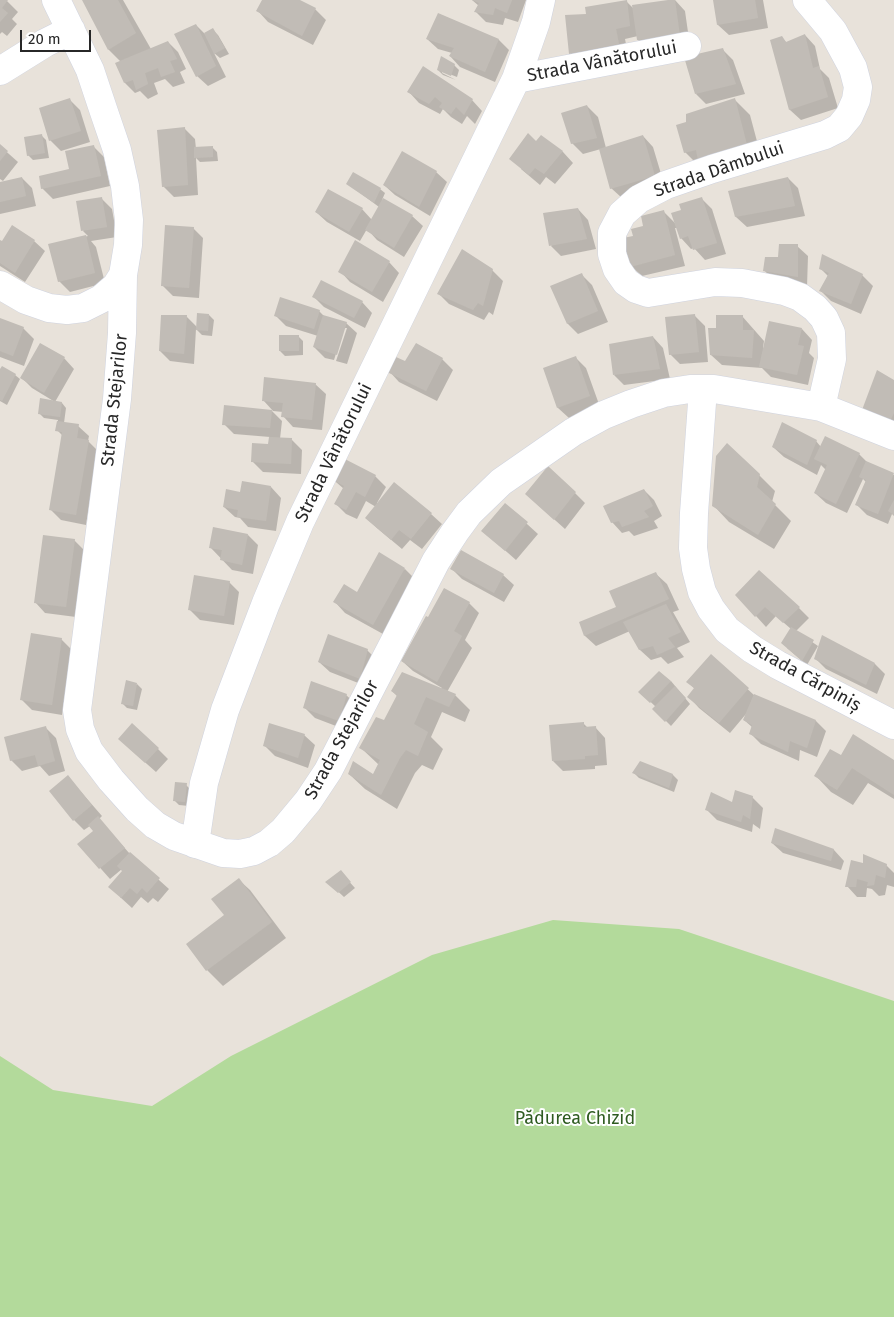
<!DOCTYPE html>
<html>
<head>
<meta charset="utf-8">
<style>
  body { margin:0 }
  #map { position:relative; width:894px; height:1317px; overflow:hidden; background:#e8e2da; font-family:"Fira Sans",sans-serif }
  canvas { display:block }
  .scale { position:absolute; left:20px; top:30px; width:71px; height:22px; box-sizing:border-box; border:2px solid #272727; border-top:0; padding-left:6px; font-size:15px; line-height:18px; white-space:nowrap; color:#272727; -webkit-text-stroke:4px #fff; paint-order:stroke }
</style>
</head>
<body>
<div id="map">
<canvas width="894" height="1317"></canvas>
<div class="scale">20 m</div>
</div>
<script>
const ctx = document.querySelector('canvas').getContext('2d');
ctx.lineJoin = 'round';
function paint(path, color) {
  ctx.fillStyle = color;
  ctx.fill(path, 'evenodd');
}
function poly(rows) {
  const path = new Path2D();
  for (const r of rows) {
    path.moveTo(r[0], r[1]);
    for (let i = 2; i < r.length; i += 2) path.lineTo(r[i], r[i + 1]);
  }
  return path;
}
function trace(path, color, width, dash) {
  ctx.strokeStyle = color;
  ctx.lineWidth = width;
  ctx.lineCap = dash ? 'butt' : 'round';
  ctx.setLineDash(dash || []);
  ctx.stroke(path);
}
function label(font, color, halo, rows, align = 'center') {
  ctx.font = font + ' "Fira Sans",sans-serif';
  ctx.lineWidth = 4;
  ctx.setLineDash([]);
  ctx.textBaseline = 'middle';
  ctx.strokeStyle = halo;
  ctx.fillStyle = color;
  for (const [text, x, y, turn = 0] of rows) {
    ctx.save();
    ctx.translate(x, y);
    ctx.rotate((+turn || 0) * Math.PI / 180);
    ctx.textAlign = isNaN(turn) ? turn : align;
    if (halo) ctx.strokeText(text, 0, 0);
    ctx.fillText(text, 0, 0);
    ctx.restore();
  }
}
const green = poly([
  [553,920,679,929,894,1001,894,1317,0,1317,0,1056,53,1090,152,1106,231,1056,432,955]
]);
const shadow = poly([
  [0,0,6,0,18,12,12,19,17,24,7,36,2,32,0,34],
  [83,0,123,0,151,49,168,42,178,52,186,69,180,72,185,83,173,87,165,79,154,83,158,94,148,99,140,91,135,93,125,83,121,62,109,50],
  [263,0,297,0,315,9,326,20,313,45,268,22,258,11],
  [472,0,526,0,518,22,505,18,503,25,486,22,476,12,479,6],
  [675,0,685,11,690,46,649,50,638,40,638,36,625,39,628,54,580,64,570,53,588,15,627,2,634,9],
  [714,0,763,0,768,28,729,35,718,25],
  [439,14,499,40,509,50,495,82,460,67,450,56,452,53,438,49,427,39],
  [196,25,205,34,213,30,218,35,229,54,220,58,214,53,226,77,208,86,197,76],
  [805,35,815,46,820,69,829,78,838,108,801,120,790,110,772,41,782,38,787,43],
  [722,49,733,60,745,94,706,104,696,94],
  [454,65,459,70,457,77,442,71,442,73,456,80,443,75,438,70],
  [409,92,472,100,482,111,475,124,467,116,462,124,451,117,443,109,440,114,419,103],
  [734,99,750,115,762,160,701,168,685,152,687,123],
  [70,100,80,110,90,142,61,151,50,140],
  [587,106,598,117,606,148,643,136,653,147,665,187,622,198,611,188,601,149,583,154,572,143],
  [185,129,195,139,196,149,212,147,217,152,218,161,200,162,196,158,198,195,174,197,163,186],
  [42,136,46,140,49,158,33,160,28,155],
  [541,136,563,152,573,163,555,184,546,177,540,185,521,169,536,142],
  [0,146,18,162,3,181,0,179],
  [94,147,104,157,110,186,53,199,42,188,71,170],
  [436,172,447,182,430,216,395,195,384,185],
  [22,178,32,188,36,206,0,214,0,183],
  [788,178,798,188,805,216,747,227,736,217,730,192],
  [348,184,380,189,385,193,382,200,412,216,423,226,404,257,377,240,367,229,360,241,327,222,316,212,362,209,372,220,379,207],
  [101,198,112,209,117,237,91,241,96,247,105,283,70,292,59,281,50,245,88,236,83,231],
  [702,199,712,209,726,254,705,260,694,248,691,249,681,238,677,228,675,228,685,266,642,276,631,266,635,237,663,211,676,224],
  [578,209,588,220,596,249,561,256,551,246],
  [193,228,203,238,199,298,173,296,162,285],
  [0,241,34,241,45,251,25,282,0,266],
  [797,246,808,256,807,287,774,281,764,270],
  [389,262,399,273,383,302,350,282,340,271],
  [821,269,862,275,873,286,861,314,831,301,821,291,828,276],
  [492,270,503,281,493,315,489,312,484,320,449,304,439,294],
  [581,274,592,285,608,322,578,334,568,324,552,287],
  [314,297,362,302,372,313,365,328,324,307],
  [319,311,324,316,346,323,357,333,347,364,336,361,347,328,344,328,334,360,325,358,314,347,318,336,286,326,276,316],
  [209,315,214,320,212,336,202,335,196,329,194,364,170,361,160,351,186,316,197,327],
  [694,315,705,326,708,362,680,364,670,354],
  [742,316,764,341,763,348,802,329,812,340,809,353,814,358,808,385,771,377,762,368,722,365,711,355,718,329],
  [0,320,23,328,34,339,24,366,0,357],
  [298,336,303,341,303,355,285,356,280,351],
  [653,337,663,348,670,379,624,385,614,375],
  [416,345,442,359,453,370,437,401,399,382,389,371,406,363],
  [64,358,74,369,55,402,62,403,66,408,64,423,78,426,89,436,88,441,98,451,86,525,61,520,51,510,63,436,57,430,58,420,44,418,39,413,55,402,32,388,22,378],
  [576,358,586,368,600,407,569,418,558,408,544,369],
  [0,372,15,375,20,379,7,405,0,401],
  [894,382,894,428,874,420],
  [315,384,326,394,322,430,293,427,283,416,283,412,273,411,263,400],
  [272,411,282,421,280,439,292,440,302,450,301,474,263,472,252,461,270,445,270,437,234,434,224,424],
  [816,441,821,447,859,454,869,464,894,475,894,516,892,514,888,524,867,515,856,504,866,482,863,479,847,513,826,503,815,493,826,470,821,465,817,475,784,457,773,447],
  [339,457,375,476,386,487,377,503,378,504,431,514,442,524,422,549,410,540,402,549,377,528,366,518,376,507,366,501,357,519,346,514,336,504,344,489,329,476],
  [759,475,775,491,772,502,791,521,774,549,729,522,714,506],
  [271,487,281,498,276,531,248,527,240,518,235,517,224,507,241,493],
  [644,490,654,500,662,516,654,521,658,528,634,536,629,531,622,533,612,522],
  [575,493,585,503,565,529,537,504],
  [505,504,538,534,516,560,483,531],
  [248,535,258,545,253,574,232,570,210,547],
  [74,540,85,551,76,617,45,613,35,602],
  [405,569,415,579,383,634,345,613,335,602,357,593],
  [452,569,503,575,514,585,504,602,462,579],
  [656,574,667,584,679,610,673,612,690,642,677,648,684,657,668,664,661,657,651,660,640,650,630,631,596,646,585,636,580,623,618,607],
  [229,582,239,592,234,625,200,620,189,609],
  [737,595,799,608,809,618,796,631,818,646,807,665,787,648,791,629,776,616,766,627],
  [469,603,479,613,465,640,472,648,447,692,455,695,470,710,465,722,442,712,431,737,443,749,433,770,422,765,415,773,397,809,365,789,349,774,373,776,379,765,361,748,385,722,398,697,392,691,441,689,442,688,413,671,402,661],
  [61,639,72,650,62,715,32,710,22,700],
  [367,650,378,661,371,688,330,672,319,662],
  [711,655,755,696,816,721,826,731,817,757,800,750,799,761,761,744,750,733,752,727,744,720,746,714,730,733,699,708,689,697,695,689,688,682],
  [816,659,875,664,885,674,877,694,826,669],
  [671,681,690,704,671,726,654,709,656,707,640,692],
  [137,684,142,689,137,710,127,708,122,703],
  [346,695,357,705,349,731,315,718,304,707],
  [583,723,588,728,595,727,605,738,607,765,595,766,595,769,563,771,553,761],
  [46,728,56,738,65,771,49,776,40,766,22,771,11,760],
  [304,735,315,745,308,768,275,756,264,745],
  [130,749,158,749,168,759,156,772],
  [841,756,894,762,894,799,868,783,853,805,831,792,816,776],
  [634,773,673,775,678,780,674,792,639,778],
  [68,777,102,816,99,819,130,854,169,889,158,902,153,898,148,903,141,897,132,908,120,897,124,871,122,869,110,879,79,844,94,831,90,826,84,830,74,820],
  [186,785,191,790,189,806,179,805,174,800],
  [752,797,763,808,760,829,753,824,752,832,717,820,707,810],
  [776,830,834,850,844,861,841,870,783,853,772,843],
  [864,864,886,865,894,873,894,887,887,885,885,895,879,896,872,889,867,888,866,897,857,897,847,886],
  [345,877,355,888,344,897,332,886],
  [239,880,250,890,286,938,223,986,207,970,188,944,226,916]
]);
const building = poly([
  [0,0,8,0,2,8,8,13,0,22],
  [82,0,118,0,136,33,108,50],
  [262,0,300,0,316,8,302,36,256,11],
  [472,0,512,0,507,13,495,8,493,15,474,12,479,3],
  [627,0,630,26,616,29,619,44,569,54,565,15,586,14,585,7],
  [668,0,675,0,680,36,637,40,632,5],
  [713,0,755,0,758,18,717,25],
  [438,13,499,39,485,72,449,56,454,48,426,39],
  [196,24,216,66,196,77,174,34],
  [213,28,225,48,214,54,204,33],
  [805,34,813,68,819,66,828,97,789,110,770,40,782,36,786,42],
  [168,41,177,59,170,61,175,72,161,77,158,68,145,73,148,84,136,90,133,80,124,83,115,63],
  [723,48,736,84,695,94,684,57],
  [441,56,455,64,451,76,437,70],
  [423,66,473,99,464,115,456,107,451,114,439,107,442,103,435,97,429,104,407,92],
  [70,98,81,131,49,141,39,108],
  [735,98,747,145,698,160,696,150,684,153,676,125,686,122,686,114],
  [587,105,597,138,571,144,561,113],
  [185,127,188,185,162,187,157,130],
  [528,133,536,141,541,135,563,151,544,174,535,168,529,175,509,159],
  [42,134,45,153,27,156,24,137],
  [643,135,655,176,610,189,599,149],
  [0,144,8,151,0,161],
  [94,145,101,176,41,189,39,176,69,169,65,151],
  [213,146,213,157,194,158,194,147],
  [402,151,437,171,419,207,383,185],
  [353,172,381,188,374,203,346,184],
  [22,177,26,196,0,202,0,182],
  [788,177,795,206,735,217,728,191],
  [328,189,363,208,349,232,315,212],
  [102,197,107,227,81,231,76,201],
  [702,197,717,243,693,250,688,236,680,239,671,213,681,210,679,204],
  [383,198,413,215,394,248,365,230],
  [578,208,587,239,549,246,543,213],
  [664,210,675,255,630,267,623,238,633,236,631,229,643,226,641,216],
  [12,225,35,240,15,273,0,263,0,240,2,241],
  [165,225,194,227,189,288,161,286],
  [86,235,95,273,58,282,48,244],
  [355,240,390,261,372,292,338,272],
  [779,244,798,244,798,277,763,271,765,257,778,257],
  [462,249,493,269,483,306,478,303,473,310,437,294],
  [822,254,863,274,851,304,819,291,829,273,819,269],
  [582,273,598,311,567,324,550,286],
  [321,280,363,301,354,318,312,297],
  [280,297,320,310,314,329,274,316],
  [197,313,209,314,208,331,196,330],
  [695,314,699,352,669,355,665,317],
  [161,315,187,315,184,354,159,351],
  [323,315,347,322,337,355,313,347],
  [716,315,743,315,743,330,754,330,752,358,710,355,708,328,716,328],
  [0,318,24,327,13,356,0,351],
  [769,321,802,328,798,345,804,346,797,375,759,367],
  [279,335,299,335,299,351,279,351],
  [653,336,660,369,613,375,609,344],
  [40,343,65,357,44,393,20,378],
  [416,343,443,358,426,391,387,372,396,357,405,361],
  [576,356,590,396,557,408,543,368],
  [2,366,16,374,2,401,0,400,0,369],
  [877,370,894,380,894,413,890,421,862,410],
  [264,377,316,383,312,420,281,417,283,403,262,401],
  [40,398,62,402,60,417,38,414],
  [224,405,272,410,270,428,222,425],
  [57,421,79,424,77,438,89,440,76,515,49,510,62,432,55,431],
  [782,422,817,440,807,465,772,447],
  [825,436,860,453,836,504,814,493,827,465,814,459],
  [269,437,292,438,291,464,251,462,252,443,268,444],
  [727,443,760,474,757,487,776,504,758,535,712,506,716,456],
  [339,456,376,475,365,497,356,492,346,510,334,504,344,486,328,477],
  [866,461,894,473,878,514,855,505,866,480,859,477],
  [548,466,576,492,554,520,525,494],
  [242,481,271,486,266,521,237,517,238,510,223,507,226,489,240,492],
  [394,482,432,513,411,539,399,530,391,540,365,518],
  [644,489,653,506,644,511,649,517,622,527,619,521,611,523,603,506],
  [894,500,894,515,888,511],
  [505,503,528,522,505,551,481,531],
  [213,527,248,534,242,565,220,560,222,550,209,548],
  [43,535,75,539,66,607,34,603],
  [461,550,504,574,494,593,450,569],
  [379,552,405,568,373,625,333,602,344,584,357,592],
  [759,570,800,607,783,623,765,607,755,617,735,595],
  [656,572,669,599,584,636,579,622,616,607,609,591],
  [194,575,230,581,224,616,188,610],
  [444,588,470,602,454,631,462,636,437,682,401,661,426,616,428,617],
  [666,604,681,632,668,638,675,647,657,655,653,646,639,650,623,622],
  [791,627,814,640,802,661,781,643],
  [31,633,62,638,52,705,20,700],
  [328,634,368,649,360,679,318,662],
  [822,635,875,663,866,685,814,659],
  [711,654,749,688,719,723,687,697,694,688,686,682],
  [659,671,671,681,650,703,638,692],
  [402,672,456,694,449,707,426,697,414,724,428,732,418,756,406,750,400,758,381,795,348,774,353,761,373,774,380,760,359,748,376,717,384,720,397,695,391,691],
  [126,680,137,683,133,706,121,704],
  [311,681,347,694,339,721,303,708],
  [675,686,686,698,665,722,652,709],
  [754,694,816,720,807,748,790,741,788,752,749,734,752,725,743,720],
  [584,722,584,727,596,726,598,755,585,756,585,759,552,761,549,725],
  [132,723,159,748,145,763,118,739],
  [269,723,305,734,298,758,263,746],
  [46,726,55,761,38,766,35,755,10,761,4,737],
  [853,734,894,760,894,795,852,768,837,790,814,776,830,749,841,755],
  [640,761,673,774,669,788,632,773],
  [68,775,92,805,73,821,49,791],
  [175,782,187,783,185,802,173,801],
  [735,790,753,796,750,819,743,815,741,822,705,810,711,792,732,802],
  [98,816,125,848,99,869,77,844,93,831,88,825],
  [775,828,834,849,831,861,771,843],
  [130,852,160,878,147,893,142,888,137,894,130,888,121,898,108,887,122,871,117,866],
  [863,854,887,864,885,878,876,875,874,885,867,886,868,882,857,879,856,887,845,887,851,860,863,863],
  [341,870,351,882,338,893,325,882],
  [239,878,272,922,206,971,186,944,224,915,211,899]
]);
const minor = poly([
  [56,0,90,70,103,109,117,150,125,186,129,220,128,245,123,275,122,333,117,399,77,710,80,729,89,751,111,780,137,809,155,825,174,836,223,853,240,854,254,851,269,843,283,831,308,801,328,771,436,561,455,532,469,513,501,482,573,432,604,415,631,404,664,393,690,389,714,389,821,407,894,436],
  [807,0,833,31,853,68,858,87,856,100,849,116,839,128,825,135,712,169,666,185,639,199,622,214,612,233,612,254,617,269,626,282,636,289,648,293,715,282,742,283,784,291,800,297,815,308,824,318,831,333,832,359,821,407],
  [0,71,45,43,71,30],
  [516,79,687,46],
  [0,285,26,300,49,308,67,310,83,308,101,299,116,286,123,275],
  [703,389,694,513,693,548,696,569,702,592,711,609,727,630,752,649,778,665,894,725],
  [195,844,204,783,225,710,266,603,300,522,516,79,536,22,541,0]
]);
const streetNames = [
  ["Strada Vânătorului",602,62,-11],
  ["Strada Dâmbului",719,170,-19],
  ["Strada Stejarilor",115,400,-84],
  ["Strada Vânătorului",334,453,-64],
  ["Strada Cărpiniș",805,677,29],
  ["Strada Stejarilor",342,740,-61]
];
const parkNames = [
  ["Pădurea Chizid",575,1119]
];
paint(green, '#b3da9b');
paint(shadow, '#0003');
paint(building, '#c1bcb6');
trace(minor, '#cfd3df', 29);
trace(minor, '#fff', 28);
label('18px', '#272727', '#fff', streetNames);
label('18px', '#2e5b20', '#fff', parkNames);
</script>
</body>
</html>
